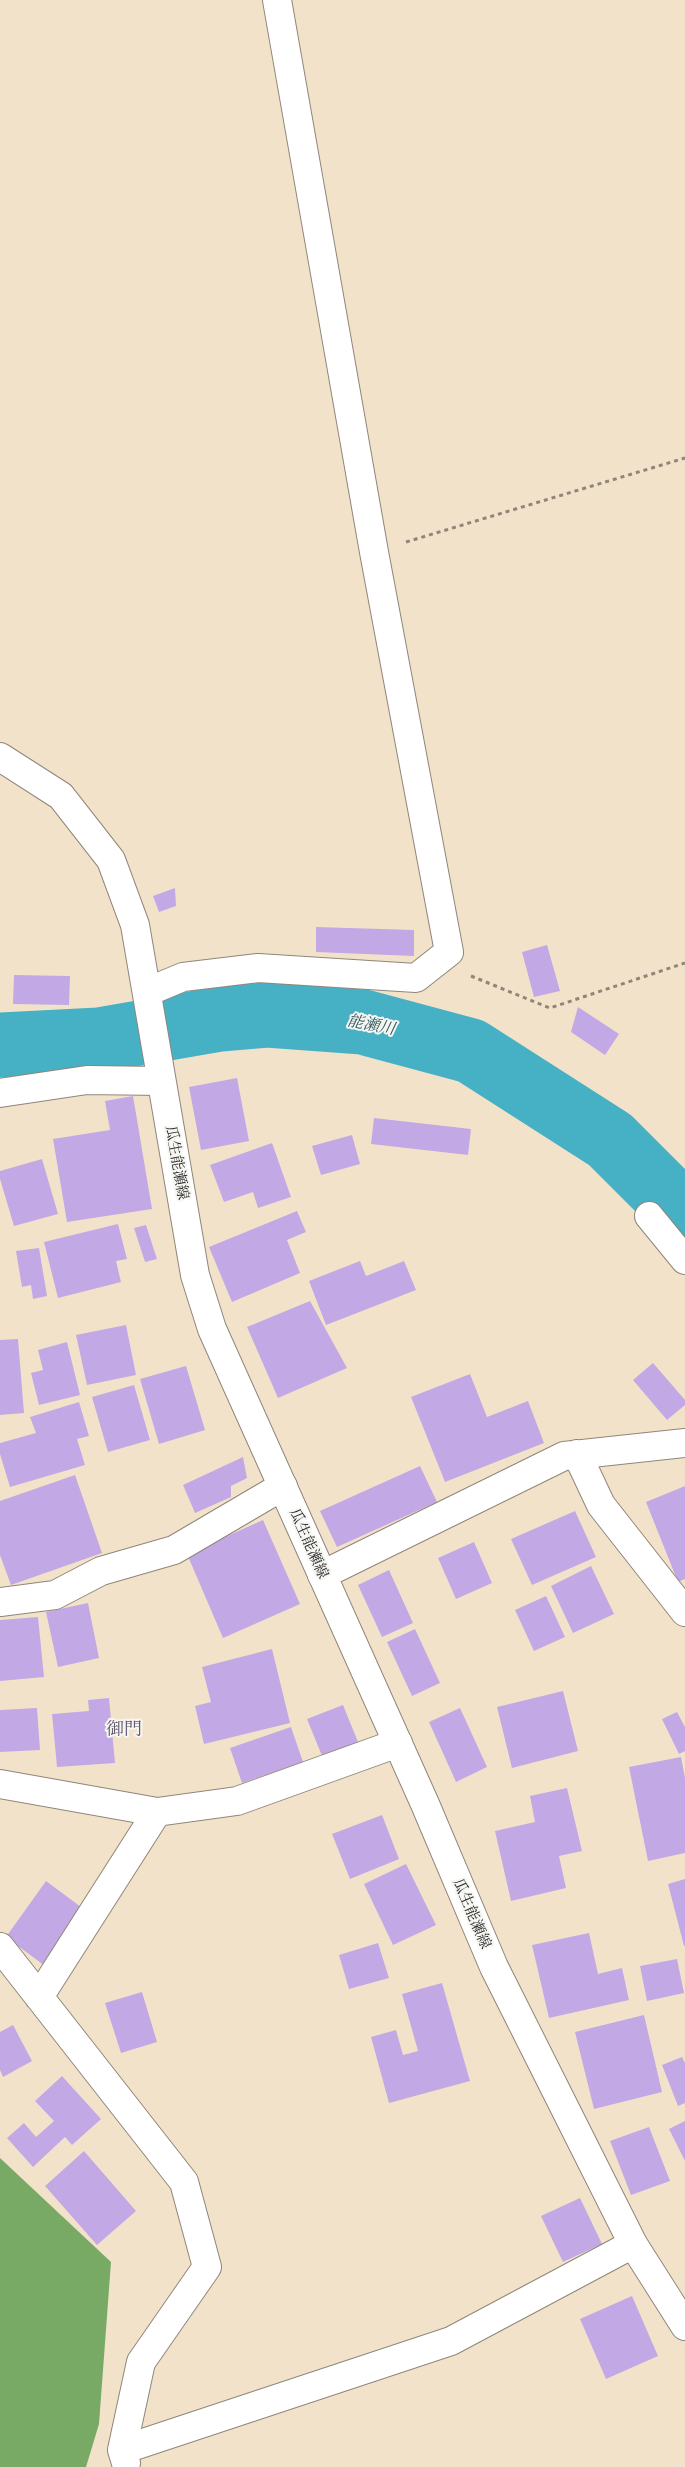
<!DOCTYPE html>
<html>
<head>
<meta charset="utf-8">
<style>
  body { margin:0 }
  canvas { display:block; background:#f3e2ca }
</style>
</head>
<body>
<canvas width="685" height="2467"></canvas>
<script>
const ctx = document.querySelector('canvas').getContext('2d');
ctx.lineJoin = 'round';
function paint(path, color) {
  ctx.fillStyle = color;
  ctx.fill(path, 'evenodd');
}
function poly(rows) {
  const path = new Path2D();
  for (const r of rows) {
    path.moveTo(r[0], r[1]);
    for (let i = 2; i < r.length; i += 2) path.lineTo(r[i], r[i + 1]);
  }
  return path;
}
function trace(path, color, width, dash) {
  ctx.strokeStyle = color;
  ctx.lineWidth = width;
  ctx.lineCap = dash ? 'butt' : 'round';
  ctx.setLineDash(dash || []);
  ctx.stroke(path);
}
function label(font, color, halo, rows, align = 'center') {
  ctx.font = font + ' "Libre Bodoni","Noto Serif JP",serif';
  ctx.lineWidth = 4;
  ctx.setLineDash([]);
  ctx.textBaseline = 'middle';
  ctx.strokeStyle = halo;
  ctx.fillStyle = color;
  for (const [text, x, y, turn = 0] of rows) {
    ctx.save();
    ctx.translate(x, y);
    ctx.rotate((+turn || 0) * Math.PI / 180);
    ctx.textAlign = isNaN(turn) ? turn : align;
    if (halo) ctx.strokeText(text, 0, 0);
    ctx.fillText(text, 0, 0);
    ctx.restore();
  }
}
const forest = poly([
  [0,2158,111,2262,99,2424,86,2467,0,2467]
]);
const river = poly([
  [0,1045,99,1040,220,1019,267,1015,363,1022,471,1051,610,1140,685,1215]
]);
const building = poly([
  [175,888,176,906,159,912,153,896],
  [316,927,414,930,414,956,316,952],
  [547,945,560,991,534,997,522,952],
  [14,975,70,976,69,1005,13,1004],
  [578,1007,619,1034,605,1055,571,1032],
  [237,1078,249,1141,201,1150,189,1087],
  [133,1096,152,1209,67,1222,53,1139,110,1130,105,1101],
  [374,1118,471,1129,468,1155,371,1144],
  [352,1135,360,1164,321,1175,312,1146],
  [272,1143,291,1197,258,1208,253,1192,224,1202,210,1165],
  [42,1159,58,1214,14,1226,0,1179,0,1171],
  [297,1211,306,1232,287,1240,300,1273,232,1302,209,1247],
  [118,1224,127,1259,116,1261,121,1282,58,1298,44,1242],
  [146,1225,157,1259,145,1262,134,1228],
  [39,1248,47,1296,33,1299,31,1285,22,1287,16,1251],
  [360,1261,366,1276,404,1261,416,1290,326,1325,309,1281],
  [310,1301,347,1368,278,1398,247,1327],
  [126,1325,136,1375,87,1385,76,1335],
  [18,1339,24,1413,0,1415,0,1340],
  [67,1342,80,1395,39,1405,31,1373,43,1370,38,1350],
  [653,1363,685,1400,685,1405,667,1420,633,1380],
  [186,1366,205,1430,159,1444,140,1379],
  [470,1374,487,1417,528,1401,544,1443,445,1482,411,1397],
  [134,1385,150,1440,108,1452,92,1397],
  [79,1402,89,1436,77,1439,85,1465,10,1487,0,1454,0,1443,36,1433,30,1417],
  [243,1457,247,1478,231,1486,231,1497,195,1513,183,1485],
  [420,1466,437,1502,337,1547,320,1511],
  [75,1475,102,1553,11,1585,0,1555,0,1501],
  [685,1486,685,1579,678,1582,646,1502],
  [575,1511,596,1557,532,1585,511,1539],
  [263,1520,300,1604,223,1638,187,1554],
  [474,1542,492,1583,456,1599,438,1558],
  [591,1566,614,1614,573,1633,551,1586],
  [389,1570,413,1623,382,1637,358,1585],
  [546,1596,565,1637,534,1651,515,1610],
  [88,1603,99,1658,58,1667,46,1612],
  [38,1617,44,1677,0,1681,0,1620],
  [415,1629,440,1683,412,1696,387,1642],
  [272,1649,290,1723,204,1744,195,1706,211,1702,202,1667],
  [563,1691,578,1751,512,1768,497,1707],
  [109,1698,115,1763,57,1767,52,1714,89,1711,88,1700],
  [343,1705,358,1742,322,1756,307,1719],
  [37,1708,40,1750,0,1752,0,1710],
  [460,1708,487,1767,456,1782,429,1722],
  [677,1712,685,1727,685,1751,679,1754,662,1719],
  [291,1727,303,1762,242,1783,230,1748],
  [681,1757,685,1778,685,1853,648,1861,629,1767],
  [567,1788,582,1851,559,1856,566,1888,511,1901,495,1831,535,1822,530,1796],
  [382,1815,399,1859,350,1879,332,1834],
  [406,1864,436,1925,393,1945,364,1884],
  [685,1879,685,1946,684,1946,668,1884],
  [46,1881,85,1910,45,1966,6,1937],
  [589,1933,598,1974,622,1968,629,2000,549,2018,532,1945],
  [378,1943,389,1978,349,1989,339,1955],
  [677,1959,684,1993,647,2001,640,1966],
  [442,1983,470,2081,389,2103,371,2037,396,2030,403,2055,418,2051,402,1994],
  [142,1992,157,2042,121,2053,105,2003],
  [644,2015,662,2092,594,2109,575,2032],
  [13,2025,32,2061,3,2077,0,2070,0,2032],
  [682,2057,685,2063,685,2103,678,2106,662,2065],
  [62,2076,101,2119,72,2145,65,2137,33,2167,7,2138,24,2123,36,2137,54,2121,35,2101],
  [685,2121,685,2161,669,2129],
  [649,2127,670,2181,631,2195,610,2141],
  [84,2151,136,2211,97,2245,45,2186],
  [580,2198,602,2244,563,2262,541,2216],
  [632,2296,658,2356,606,2379,580,2319]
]);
const path = poly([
  [406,542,685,458],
  [471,976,550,1008,685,963]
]);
const street = poly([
  [147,992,183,977,258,968,416,978,449,952,374,552,277,0],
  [0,1093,87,1080,161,1081],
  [649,1216,685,1260],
  [577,1454,601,1505,685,1612],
  [322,1575,564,1456,685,1443],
  [0,1602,55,1595,101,1571,174,1550,283,1486],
  [0,1784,157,1812,237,1801,398,1743],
  [0,1947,184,2182,207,2267,141,2362,122,2450],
  [39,1997,157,1812],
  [126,2463,122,2450,451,2341,633,2244]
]);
const secondary = poly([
  [0,757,61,796,111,860,135,925,195,1275,212,1329,425,1804,494,1967,633,2244,685,2326]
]);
const streetNames = [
  ["瓜生能瀬線",176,1163,80],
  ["瓜生能瀬線",308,1544,66],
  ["瓜生能瀬線",471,1914,67]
];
const waterNames = [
  ["能瀬川",371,1026,11]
];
const quarterNames = [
  ["御門",124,1731]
];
paint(forest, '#78aa65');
trace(river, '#46b1c4', 65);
paint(building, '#c2a9e5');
trace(street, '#8f867a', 30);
trace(secondary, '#8f867a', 30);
trace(path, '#8f867a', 3, [4, 4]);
trace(street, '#fff', 28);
trace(secondary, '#fff', 28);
label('15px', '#2b2b2b', '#f6f6f2', streetNames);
label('italic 16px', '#345a61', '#f6f6f2', waterNames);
label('18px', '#60576c', '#f6f6f2', quarterNames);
</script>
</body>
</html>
